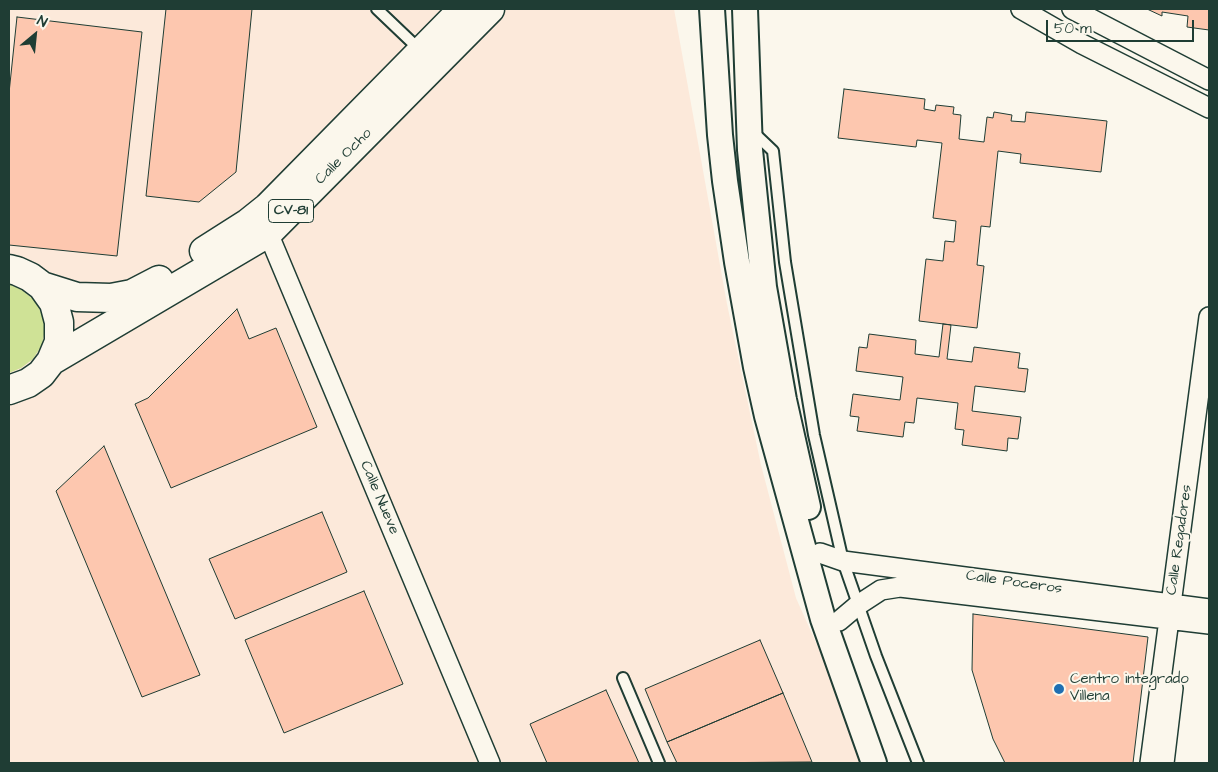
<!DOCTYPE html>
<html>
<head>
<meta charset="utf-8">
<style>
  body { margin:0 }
  #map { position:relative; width:1218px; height:772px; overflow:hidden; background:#fbf7ec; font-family:"Architects Daughter",sans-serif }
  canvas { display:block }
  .frame { position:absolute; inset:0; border:10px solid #1f3d34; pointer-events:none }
  .north { position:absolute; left:10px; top:10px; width:50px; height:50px; -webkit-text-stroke:4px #fbf7ec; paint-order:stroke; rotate:28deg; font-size:14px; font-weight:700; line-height:20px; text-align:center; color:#1f3d34 }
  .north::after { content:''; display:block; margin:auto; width:18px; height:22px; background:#1f3d34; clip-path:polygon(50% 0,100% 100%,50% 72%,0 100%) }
  .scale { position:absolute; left:1046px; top:20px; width:148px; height:22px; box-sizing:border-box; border:2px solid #1f3d34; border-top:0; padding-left:6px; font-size:15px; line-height:18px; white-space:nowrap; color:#1f3d34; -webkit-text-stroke:4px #fbf7ec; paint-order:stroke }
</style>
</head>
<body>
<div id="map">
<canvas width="1218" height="772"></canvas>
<div class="frame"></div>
<div class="north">N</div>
<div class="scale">50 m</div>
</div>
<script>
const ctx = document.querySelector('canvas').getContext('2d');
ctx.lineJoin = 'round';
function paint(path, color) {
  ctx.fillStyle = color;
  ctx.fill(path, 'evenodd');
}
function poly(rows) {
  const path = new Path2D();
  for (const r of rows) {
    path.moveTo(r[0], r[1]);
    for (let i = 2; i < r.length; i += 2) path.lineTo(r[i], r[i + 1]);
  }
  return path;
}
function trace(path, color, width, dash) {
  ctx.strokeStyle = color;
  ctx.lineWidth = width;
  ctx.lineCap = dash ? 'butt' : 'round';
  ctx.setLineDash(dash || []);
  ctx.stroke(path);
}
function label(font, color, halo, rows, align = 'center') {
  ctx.font = font + ' "Architects Daughter",sans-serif';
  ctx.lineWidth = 4;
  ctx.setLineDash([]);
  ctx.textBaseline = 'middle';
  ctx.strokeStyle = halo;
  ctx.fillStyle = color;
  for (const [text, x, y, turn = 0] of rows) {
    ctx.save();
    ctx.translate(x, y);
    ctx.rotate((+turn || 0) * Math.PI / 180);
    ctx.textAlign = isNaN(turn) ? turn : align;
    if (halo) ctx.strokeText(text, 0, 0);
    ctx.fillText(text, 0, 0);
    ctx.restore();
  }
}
const built = poly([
  [9,9,674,9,727,304,761,465,796,598,839,694,866,763,9,763]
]);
const green = poly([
  [9,284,22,290,34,300,42,314,45,329,42,345,33,359,21,368,9,373]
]);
const building = poly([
  [166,9,252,9,236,172,199,202,146,196,166,9],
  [1147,9,1209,9,1209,30,1187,27,1188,16,1162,12,1162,16,1147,9],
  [17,17,142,32,117,256,9,245,9,93,17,17],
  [844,89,925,99,924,109,935,111,936,105,954,107,953,114,961,115,959,139,984,142,987,117,993,118,994,112,1012,115,1011,121,1025,122,1026,112,1107,121,1101,172,1020,163,1021,154,998,151,990,227,981,226,977,265,984,266,977,328,919,321,926,259,943,261,945,241,954,242,956,221,933,218,942,143,917,140,916,147,838,138,844,89],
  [237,309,249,339,276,328,317,427,171,488,135,404,148,398,237,309],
  [943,324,951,325,947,359,972,362,974,347,1020,353,1018,368,1028,369,1025,392,975,386,972,411,1021,417,1018,439,1008,438,1007,451,962,445,964,430,955,429,958,403,917,398,914,423,905,422,903,437,857,431,859,417,850,416,853,394,900,400,903,377,856,371,859,347,867,348,869,334,916,340,915,354,939,357,943,324],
  [104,446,200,675,142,697,56,491,104,446],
  [322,512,347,572,235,619,209,559,322,512],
  [364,591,403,684,284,733,245,640,364,591],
  [973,614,1148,637,1133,763,1005,763,993,739,972,670,973,614],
  [760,640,783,693,667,742,645,689,760,640],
  [606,690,639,763,547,763,530,724,606,690],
  [783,693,812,762,677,763,667,742,783,693]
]);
const service = poly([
  [377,9,420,50],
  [752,131,773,151,785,262,814,435,843,561,876,656,918,763],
  [623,678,659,763]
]);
const minor = poly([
  [1021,9,1082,44,1209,108],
  [1072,9,1209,80],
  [268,233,490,763],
  [820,553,843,561,1209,609],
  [839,621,858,605,881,590,900,587,1209,624],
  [1150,763,1209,317],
  [1164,763,1173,688]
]);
const tertiary = poly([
  [712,9,720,135,725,181,737,262,756,367,767,416,823,619,874,763],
  [745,9,750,150,764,287,784,400,808,507]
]);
const primary = poly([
  [204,251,248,223,268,207,463,9],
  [9,269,17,271,30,277,42,286,54,303,59,322,59,342,51,361,41,374,28,383,9,390],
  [42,286,77,297,111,298,132,294,159,280],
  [51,361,268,233,490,9]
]);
const markers = [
  [1059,689,6,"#1f6fb2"]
];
const shields = [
  [291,211,45]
];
const shieldNames = [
  ["CV-81",291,211]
];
const streetNames = [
  ["Calle Ocho",344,157,-45],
  ["Calle Nueve",379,498,67],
  ["Calle Regadores",1180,540,-82],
  ["Calle Poceros",1014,583,8]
];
const poiNames = [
  ["Centro integrado",1070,680],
  ["Villena",1070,697]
];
paint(built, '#fce9da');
paint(green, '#cfe296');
paint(building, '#fdc7af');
trace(building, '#1f3d34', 1);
trace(service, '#1f3d34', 14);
trace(minor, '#1f3d34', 22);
trace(tertiary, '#1f3d34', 28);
trace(primary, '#1f3d34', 31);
trace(service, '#fbf7ec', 10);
trace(minor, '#fbf7ec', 19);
trace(tertiary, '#fbf7ec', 24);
trace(primary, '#fbf7ec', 28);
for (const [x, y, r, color] of markers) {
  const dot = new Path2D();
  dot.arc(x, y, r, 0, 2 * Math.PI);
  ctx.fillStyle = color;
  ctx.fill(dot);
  trace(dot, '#fbf7ec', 2);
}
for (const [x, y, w] of shields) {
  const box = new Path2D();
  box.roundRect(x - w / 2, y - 11.5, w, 23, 4);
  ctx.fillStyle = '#fbf7ec';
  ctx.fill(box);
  trace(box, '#1f3d34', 1);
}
label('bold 14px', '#1f3d34', null, shieldNames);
label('15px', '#1f3d34', '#fbf7ec', streetNames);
label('15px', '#1f3d34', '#fbf7ec', poiNames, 'left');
</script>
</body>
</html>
